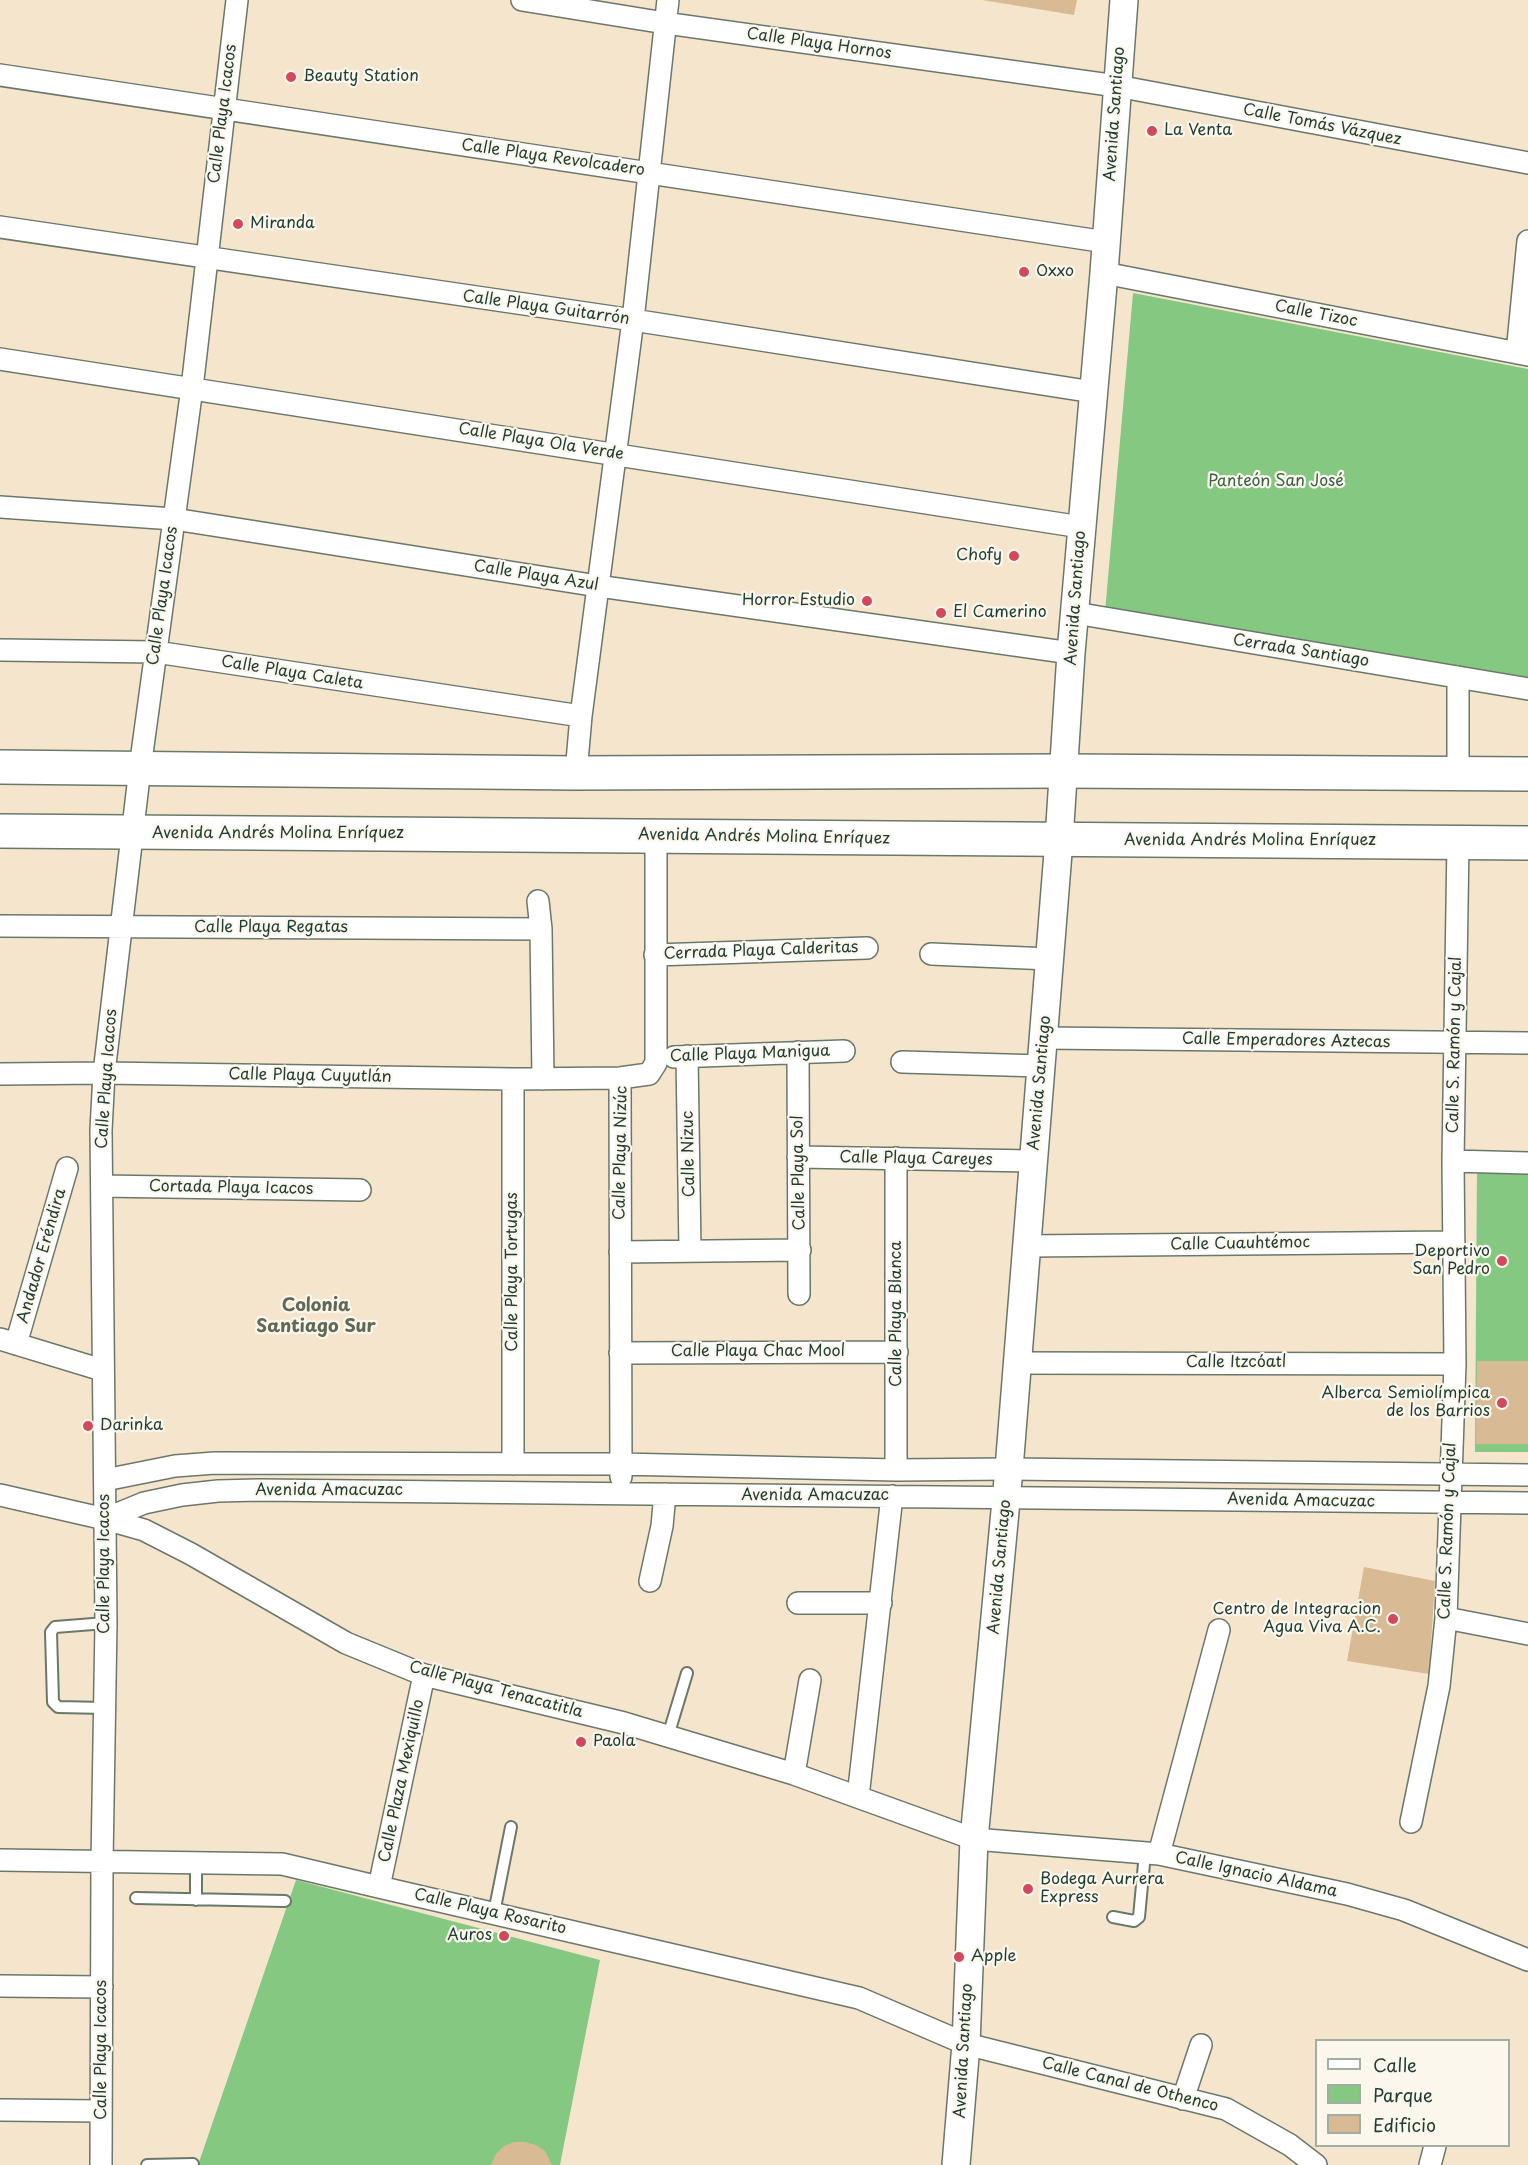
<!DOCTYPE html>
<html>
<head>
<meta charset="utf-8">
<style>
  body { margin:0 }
  #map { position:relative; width:1528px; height:2165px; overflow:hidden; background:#f6e5cd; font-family:"Playpen Sans",sans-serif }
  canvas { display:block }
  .legend { position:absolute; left:1315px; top:2039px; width:195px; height:108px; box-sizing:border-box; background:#fbf7ec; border:2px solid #a3ada2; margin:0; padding:8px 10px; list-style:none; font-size:18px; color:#1f3d34 }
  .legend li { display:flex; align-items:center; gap:12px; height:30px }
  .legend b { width:30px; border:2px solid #a3ada2 }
</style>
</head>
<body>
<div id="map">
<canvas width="1528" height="2165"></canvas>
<ul class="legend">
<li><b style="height:8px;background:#fff"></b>Calle</li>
<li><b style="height:16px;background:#85c882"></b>Parque</li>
<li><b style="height:16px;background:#d8ba94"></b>Edificio</li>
</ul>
</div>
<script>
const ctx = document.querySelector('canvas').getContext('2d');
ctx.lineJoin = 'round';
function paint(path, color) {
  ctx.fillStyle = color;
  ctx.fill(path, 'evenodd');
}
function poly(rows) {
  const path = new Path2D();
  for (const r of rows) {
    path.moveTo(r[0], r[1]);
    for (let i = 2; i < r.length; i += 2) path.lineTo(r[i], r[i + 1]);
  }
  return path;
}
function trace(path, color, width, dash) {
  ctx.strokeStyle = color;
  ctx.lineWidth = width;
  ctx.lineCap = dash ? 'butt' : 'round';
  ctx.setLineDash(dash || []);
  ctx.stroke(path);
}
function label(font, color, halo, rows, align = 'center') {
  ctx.font = font + ' "Playpen Sans",sans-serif';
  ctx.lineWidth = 4.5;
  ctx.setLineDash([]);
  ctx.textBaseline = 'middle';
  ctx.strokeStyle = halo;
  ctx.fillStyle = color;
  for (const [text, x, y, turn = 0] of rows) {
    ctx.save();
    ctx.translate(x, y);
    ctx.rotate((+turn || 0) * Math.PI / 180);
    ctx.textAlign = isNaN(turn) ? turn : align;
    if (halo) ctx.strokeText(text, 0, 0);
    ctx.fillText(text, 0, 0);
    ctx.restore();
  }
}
const green = poly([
  [1133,293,1528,369,1528,685,1105,612],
  [1477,1168,1528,1169,1528,1452,1475,1452],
  [296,1880,600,1960,560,2165,198,2165]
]);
const building = poly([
  [982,0,1077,0,1074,15],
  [1477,1361,1528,1361,1528,1444,1476,1444],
  [1364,1567,1435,1581,1429,1674,1347,1661],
  [514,2142,525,2142,536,2145,545,2151,552,2165,491,2165,496,2154,504,2146]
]);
const service = poly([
  [105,1708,58,1707,53,1702,51,1632,55,1627,106,1623],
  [668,1736,687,1673],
  [196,1863,196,1900],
  [136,1898,285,1901],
  [494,1913,511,1827],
  [1113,1917,1134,1921,1139,1917,1145,1853],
  [147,2165,193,2164]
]);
const minor = poly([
  [522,0,665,23,1117,86,1528,163],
  [0,75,1106,242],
  [0,227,633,320,1093,392],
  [1104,273,1528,355],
  [1517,353,1528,241],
  [0,359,1081,527],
  [0,507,174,519,598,586,1071,653],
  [1075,613,1528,689],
  [0,650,156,652,581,716],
  [576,773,581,716,633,320,668,0],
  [1458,773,1458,677],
  [538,901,541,929,543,1079],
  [0,926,541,929],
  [931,954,1050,959],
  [655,955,867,948],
  [1044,1038,1528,1043],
  [798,1052,799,1294],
  [687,1056,690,1251],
  [674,1057,844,1051],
  [902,1062,1041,1066],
  [0,1074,104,1073,513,1079,620,1078,649,1074,656,1063,656,836],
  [620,1078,621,1477],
  [513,1079,513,1464],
  [798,1157,1033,1161],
  [1453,1161,1528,1163],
  [102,1186,360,1190],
  [1027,1246,1454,1242],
  [620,1252,800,1250],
  [0,1339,102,1370],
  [16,1344,67,1168],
  [620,1353,897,1352],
  [1017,1363,1455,1364],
  [896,1470,896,1158],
  [105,1480,175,1466,215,1463,620,1464,896,1470,1009,1469,1528,1475],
  [0,1495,105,1519,144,1530,191,1554,346,1643,424,1675,624,1723,794,1774,974,1839,1159,1854,1347,1894,1404,1910,1528,1960],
  [105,1519,144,1503,182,1495,218,1491,258,1490,1528,1503],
  [650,1581,662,1526,665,1494],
  [798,1603,881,1603],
  [1446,1618,1528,1634],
  [794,1774,810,1680],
  [858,1797,892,1496],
  [1411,1822,1439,1686,1446,1618,1455,1364,1453,1161,1458,842],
  [1159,1854,1219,1630],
  [0,1860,282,1864,379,1887,859,1998,966,2044,1226,2109,1290,2145,1316,2165],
  [379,1887,424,1675],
  [0,1986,102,1987],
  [1183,2099,1201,2045],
  [0,2110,101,2111],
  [101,2165,102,1862,106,1623,101,1130,104,1073,140,768,192,388,237,0],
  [1430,2165,1435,2146]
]);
const tertiary = poly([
  [956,2165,966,2044,974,1839,1009,1469,1059,840,1071,653,1104,273,1124,0]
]);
const primary = poly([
  [0,767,576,773,1064,771,1528,774],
  [0,831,1528,843]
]);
const markers = [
  [291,77,6,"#d1495b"],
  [1152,131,6,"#d1495b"],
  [238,224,6,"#d1495b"],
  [1024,272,6,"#d1495b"],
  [1014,556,6,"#d1495b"],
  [867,601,6,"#d1495b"],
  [941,613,6,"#d1495b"],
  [1502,1261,6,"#d1495b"],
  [1502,1403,6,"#d1495b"],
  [88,1426,6,"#d1495b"],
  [1393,1619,6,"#d1495b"],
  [581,1742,6,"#d1495b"],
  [1028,1889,6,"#d1495b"],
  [504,1936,6,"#d1495b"],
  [959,1957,6,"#d1495b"]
];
const streetNames = [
  ["Calle Playa Hornos",819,44,8],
  ["Calle Playa Icacos",223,114,-83],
  ["Avenida Santiago",1115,114,-86],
  ["Calle Tomás Vázquez",1322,125,11],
  ["Calle Playa Revolcadero",553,158,8],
  ["Calle Playa Guitarrón",546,308,8],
  ["Calle Tizoc",1316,314,11],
  ["Calle Playa Ola Verde",541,442,9],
  ["Calle Playa Azul",536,576,9],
  ["Calle Playa Icacos",163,596,-82],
  ["Avenida Santiago",1076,598,-86],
  ["Cerrada Santiago",1301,651,9],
  ["Calle Playa Caleta",292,673,9],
  ["Avenida Andrés Molina Enríquez",278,834],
  ["Avenida Andrés Molina Enríquez",764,837,1],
  ["Avenida Andrés Molina Enríquez",1250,841],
  ["Calle Playa Regatas",271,928],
  ["Cerrada Playa Calderitas",761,951,-2],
  ["Calle Emperadores Aztecas",1286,1041,1],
  ["Calle S. Ramón y Cajal",1455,1045,-89],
  ["Calle Playa Manigua",750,1054,-2],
  ["Calle Playa Cuyutlán",310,1076,1],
  ["Calle Playa Icacos",107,1079,-86],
  ["Avenida Santiago",1040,1083,-85],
  ["Calle Playa Nizúc",621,1153,-89],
  ["Calle Nizuc",689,1154,-91],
  ["Calle Playa Careyes",916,1159,1],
  ["Calle Playa Sol",799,1173,-91],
  ["Cortada Playa Icacos",231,1188,1],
  ["Calle Cuauhtémoc",1240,1244,-1],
  ["Andador Eréndira",42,1256,-74],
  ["Calle Playa Tortugas",513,1272,-90],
  ["Calle Playa Blanca",897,1314,-90],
  ["Calle Playa Chac Mool",758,1352],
  ["Calle Itzcóatl",1236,1363],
  ["Avenida Amacuzac",329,1491],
  ["Avenida Amacuzac",815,1496],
  ["Avenida Amacuzac",1301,1501,1],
  ["Calle S. Ramón y Cajal",1448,1531,-88],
  ["Calle Playa Icacos",105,1564,-90],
  ["Avenida Santiago",1000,1567,-85],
  ["Calle Playa Tenacatitla",496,1690,15],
  ["Calle Plaza Mexiquillo",402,1781,-78],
  ["Calle Ignacio Aldama",1256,1875,12],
  ["Calle Playa Rosarito",490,1912,13],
  ["Calle Playa Icacos",102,2050,-90],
  ["Avenida Santiago",964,2051,-87],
  ["Calle Canal de Othenco",1130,2085,14]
];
const poiNames = [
  ["Beauty Station",303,77],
  ["La Venta",1164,131],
  ["Miranda",250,224],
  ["Oxxo",1036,272],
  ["Chofy",1002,556,"right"],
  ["Horror Estudio",855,601,"right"],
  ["El Camerino",953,613],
  ["Deportivo",1490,1252,"right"],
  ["San Pedro",1490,1270,"right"],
  ["Alberca Semiolímpica",1490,1394,"right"],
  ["de los Barrios",1490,1412,"right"],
  ["Darinka",100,1426],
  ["Centro de Integracion",1381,1610,"right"],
  ["Agua Viva A.C.",1381,1628,"right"],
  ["Paola",593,1742],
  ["Bodega Aurrera",1040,1880],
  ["Express",1040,1898],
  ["Auros",492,1936,"right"],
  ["Apple",971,1957]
];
const parkNames = [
  ["Panteón San José",1276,482]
];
const neighbourhoodNames = [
  ["Colonia",316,1306],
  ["Santiago Sur",316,1327]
];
paint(green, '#85c882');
paint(building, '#d8ba94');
trace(service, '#6a786a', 14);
trace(minor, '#6a786a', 24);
trace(tertiary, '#6a786a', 30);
trace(primary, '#6a786a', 36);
trace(service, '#fff', 10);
trace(minor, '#fff', 21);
trace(tertiary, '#fff', 27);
trace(primary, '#fff', 33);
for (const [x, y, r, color] of markers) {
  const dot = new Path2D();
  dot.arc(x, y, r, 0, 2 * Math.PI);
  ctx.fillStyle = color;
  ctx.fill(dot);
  trace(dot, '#fbf7ec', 2);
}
label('16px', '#1f3d34', '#fbf7ec', streetNames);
label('16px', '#1f3d34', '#fbf7ec', poiNames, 'left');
label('16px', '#386048', '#fbf7ec', parkNames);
label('bold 18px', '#606956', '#fbf7ec', neighbourhoodNames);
</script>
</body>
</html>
